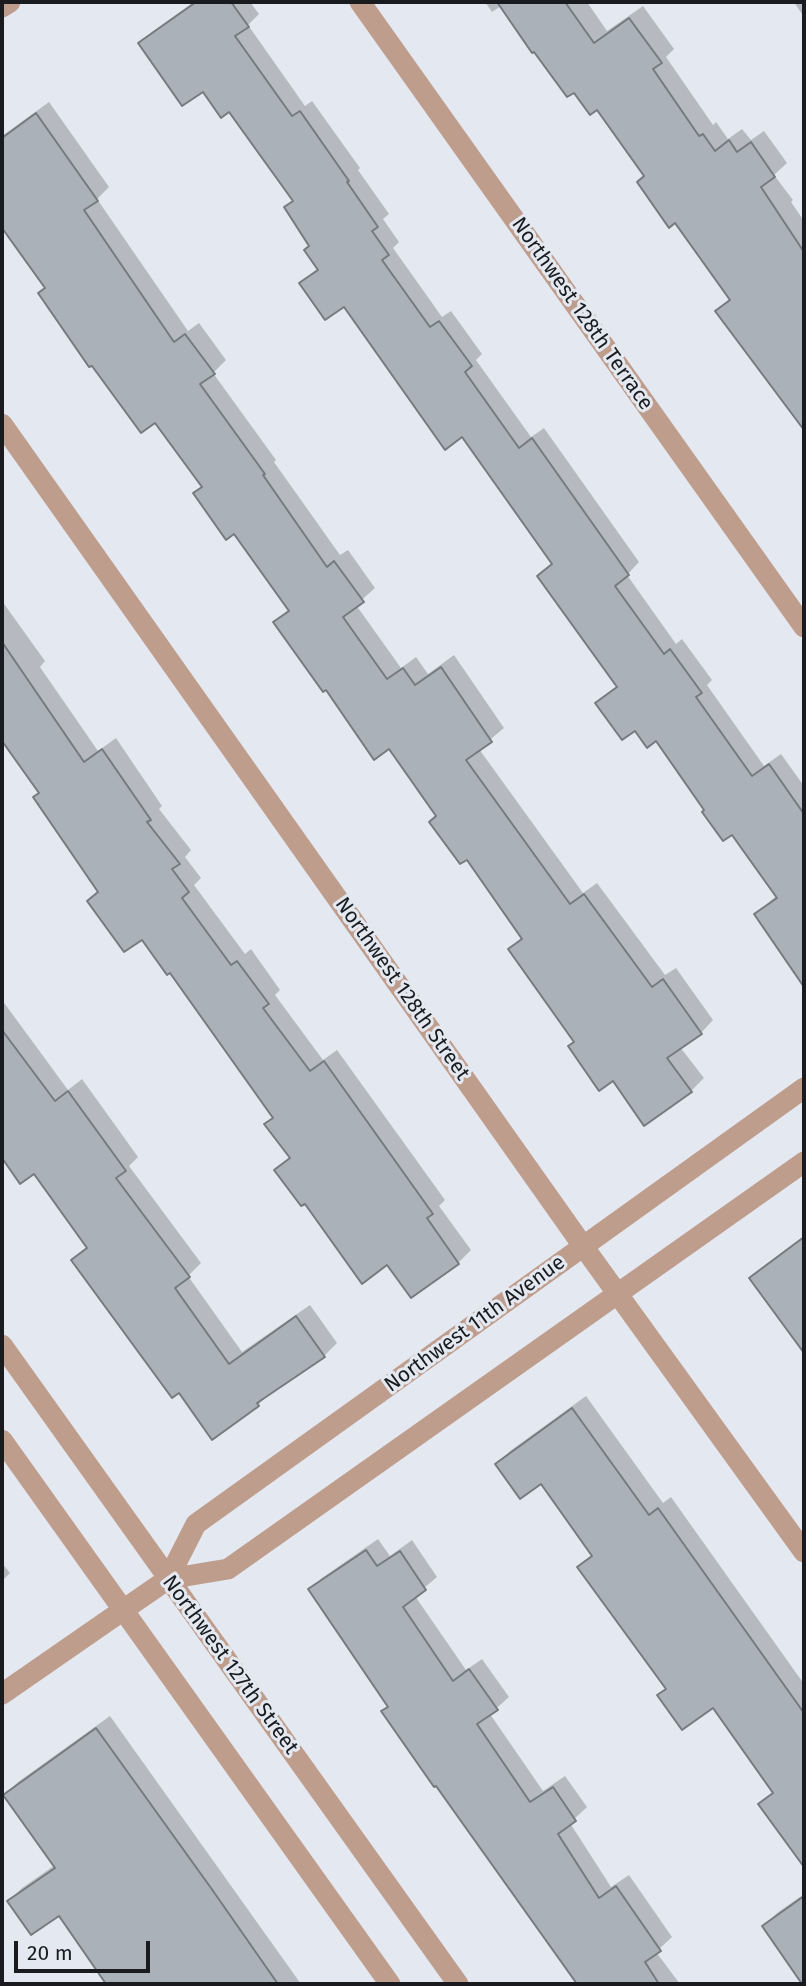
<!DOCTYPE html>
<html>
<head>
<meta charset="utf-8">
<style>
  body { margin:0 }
  #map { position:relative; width:806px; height:1986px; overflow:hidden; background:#e4e9f1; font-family:"Fira Sans",sans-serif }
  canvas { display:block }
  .frame { position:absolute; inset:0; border:4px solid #191b1e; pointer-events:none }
  .scale { position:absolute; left:14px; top:1941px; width:136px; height:32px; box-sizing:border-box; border:4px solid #191b1e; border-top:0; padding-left:9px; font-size:21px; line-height:24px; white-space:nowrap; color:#191b1e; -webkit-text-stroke:5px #e4e9f1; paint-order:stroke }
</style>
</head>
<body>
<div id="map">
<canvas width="806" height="1986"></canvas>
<div class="frame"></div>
<div class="scale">20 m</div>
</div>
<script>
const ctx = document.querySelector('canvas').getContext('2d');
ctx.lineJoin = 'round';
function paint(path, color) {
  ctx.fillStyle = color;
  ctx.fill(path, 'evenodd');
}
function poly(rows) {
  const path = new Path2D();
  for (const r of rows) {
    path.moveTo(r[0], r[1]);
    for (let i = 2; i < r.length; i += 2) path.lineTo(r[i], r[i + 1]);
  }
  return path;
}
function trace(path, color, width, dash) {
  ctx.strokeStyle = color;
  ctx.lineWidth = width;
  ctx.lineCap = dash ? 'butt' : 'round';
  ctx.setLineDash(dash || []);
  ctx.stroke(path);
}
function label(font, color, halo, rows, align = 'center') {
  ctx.font = font + ' "Fira Sans",sans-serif';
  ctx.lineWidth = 6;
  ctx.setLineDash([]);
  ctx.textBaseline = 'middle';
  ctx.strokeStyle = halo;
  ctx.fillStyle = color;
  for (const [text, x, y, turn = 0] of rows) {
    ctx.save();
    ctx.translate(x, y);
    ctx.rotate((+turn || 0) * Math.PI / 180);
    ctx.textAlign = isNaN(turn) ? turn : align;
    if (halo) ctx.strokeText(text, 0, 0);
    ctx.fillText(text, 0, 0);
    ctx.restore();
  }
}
const shadow = poly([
  [194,2,250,2,259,14,248,25,305,106,312,101,360,168,358,170,389,214,383,219,399,242,393,248,442,317,451,311,482,354,476,360,531,437,544,428,639,562,627,575,676,644,682,639,712,680,707,685,764,766,781,754,804,786,804,984,756,914,777,895,732,832,706,810,656,739,635,729,597,703,618,685,539,576,553,563,462,435,344,305,301,283,318,268,294,200,230,110,140,43,152,32],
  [485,2,587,2,607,31,643,6,674,49,666,57,713,125,716,122,728,139,742,129,751,140,764,131,787,163,774,175,793,200,791,202,804,221,804,415,799,420,718,311,730,298,597,108,501,6,492,12],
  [794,2,804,2,804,17],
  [49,102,109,187,97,199,188,331,199,323,226,360,213,373,276,460,274,462,340,555,348,550,375,588,356,605,401,668,416,657,428,674,454,655,504,728,479,749,583,893,597,883,665,975,676,968,713,1020,701,1033,680,1047,704,1078,691,1091,613,1079,576,1041,510,949,523,936,390,747,326,687,275,622,289,609,155,420,46,287,2,225,2,136],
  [2,601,45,661,40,667,98,751,116,738,162,806,159,809,191,850,185,857,201,878,194,885,245,954,251,949,280,990,275,995,323,1060,337,1050,445,1200,439,1206,471,1250,458,1263,388,1263,305,1202,276,1170,291,1156,274,1117,170,970,142,937,89,901,99,890,40,792,2,738],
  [2,1000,68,1090,82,1079,138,1157,129,1166,201,1263,188,1276,242,1352,310,1305,337,1343,324,1356,270,1393,258,1405,179,1391,73,1260,88,1246,35,1171,21,1181,2,1155,2,1126,5,1123,2,1119],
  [804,1236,804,1350,751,1279,764,1266],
  [586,1396,663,1503,671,1497,804,1684,804,1864,761,1804,774,1791,714,1706,659,1696,667,1688,579,1567,593,1554,541,1482,497,1464,510,1451],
  [378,1539,390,1556,412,1540,437,1577,415,1596,466,1670,482,1659,509,1697,490,1714,543,1791,565,1776,587,1807,570,1823,611,1887,629,1875,672,1937,656,1952,680,1984,580,1984,383,1712,389,1706,310,1590,322,1578],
  [2,1563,10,1573,2,1581],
  [110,1716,301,1984,108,1984,59,1913,9,1901,22,1888,55,1865,5,1795,18,1782],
  [804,1894,804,1984,764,1926,777,1913]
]);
const building = poly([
  [196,2,231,2,249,27,235,36,292,116,300,111,349,181,347,182,378,227,372,231,389,255,382,260,430,327,439,321,472,366,465,372,519,448,532,438,629,575,615,586,664,654,670,649,702,693,696,697,752,776,769,764,804,814,804,987,754,914,777,898,732,835,723,841,702,812,704,810,656,741,647,748,635,731,622,740,595,703,617,687,537,576,552,564,462,437,445,450,344,307,325,320,299,283,318,270,304,250,309,246,284,207,293,201,229,112,221,118,203,92,182,106,138,43,196,2],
  [497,2,565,2,594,43,629,18,662,63,653,69,699,136,703,134,715,151,729,140,737,152,751,142,775,177,761,187,804,252,804,430,715,311,730,300,675,223,669,228,637,182,644,176,597,110,590,115,574,93,567,97,534,52,532,53,497,2],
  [36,113,98,201,84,210,174,342,185,334,215,374,200,384,265,474,263,475,327,567,334,561,364,602,343,617,387,679,403,668,415,685,441,667,492,742,466,760,570,904,584,894,652,987,663,979,702,1034,667,1058,692,1092,644,1126,613,1081,599,1091,568,1046,574,1042,508,949,522,939,467,860,460,864,429,822,436,816,389,749,374,760,326,690,323,692,273,622,289,611,234,534,226,540,193,493,202,487,155,423,141,433,92,366,89,367,38,293,45,288,2,228,2,138,36,113],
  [2,642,84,762,102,749,151,820,147,822,180,864,172,869,189,892,182,898,231,965,237,961,269,1004,263,1008,310,1071,324,1061,433,1214,427,1218,459,1264,411,1298,387,1265,362,1284,305,1204,301,1206,274,1170,290,1158,264,1124,273,1118,170,973,167,975,142,940,124,952,87,901,98,892,33,797,39,793,2,741,2,642],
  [2,1030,55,1101,68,1091,126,1171,116,1178,190,1277,175,1288,229,1364,296,1316,325,1357,257,1403,259,1406,212,1440,179,1393,172,1398,71,1260,87,1248,34,1174,20,1184,2,1158,2,1030],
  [804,1237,804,1353,749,1278,804,1237],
  [572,1408,649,1515,658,1508,804,1713,804,1867,758,1804,773,1793,713,1708,682,1730,657,1695,666,1689,577,1567,592,1556,541,1484,520,1499,495,1464,572,1408],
  [366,1550,377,1566,400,1551,426,1590,403,1607,453,1681,469,1669,498,1710,477,1724,530,1802,553,1787,576,1821,558,1834,599,1898,616,1886,661,1951,645,1962,659,1984,577,1984,436,1786,434,1787,381,1711,388,1707,308,1589,366,1550],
  [96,1728,211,1888,278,1984,106,1984,59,1916,31,1935,7,1901,55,1868,3,1795,96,1728],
  [804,1896,804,1984,802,1984,762,1926,804,1896]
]);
const minor = poly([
  [360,2,804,627],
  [2,7,10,2],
  [2,424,583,1246,804,1552],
  [2,1345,458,1984],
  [2,1440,390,1984],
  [168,1579,196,1524,804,1088],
  [2,1694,168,1579,228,1569,804,1162]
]);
const streetNames = [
  ["Northwest 128th Terrace",582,314,55],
  ["Northwest 128th Street",402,989,55],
  ["Northwest 11th Avenue",475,1324,-36],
  ["Northwest 127th Street",230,1665,54]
];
paint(shadow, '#0003');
paint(building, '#abb1b8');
trace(building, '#757a81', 2);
trace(minor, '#bf9d8d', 21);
label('21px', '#191b1e', '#e4e9f1', streetNames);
</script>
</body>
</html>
